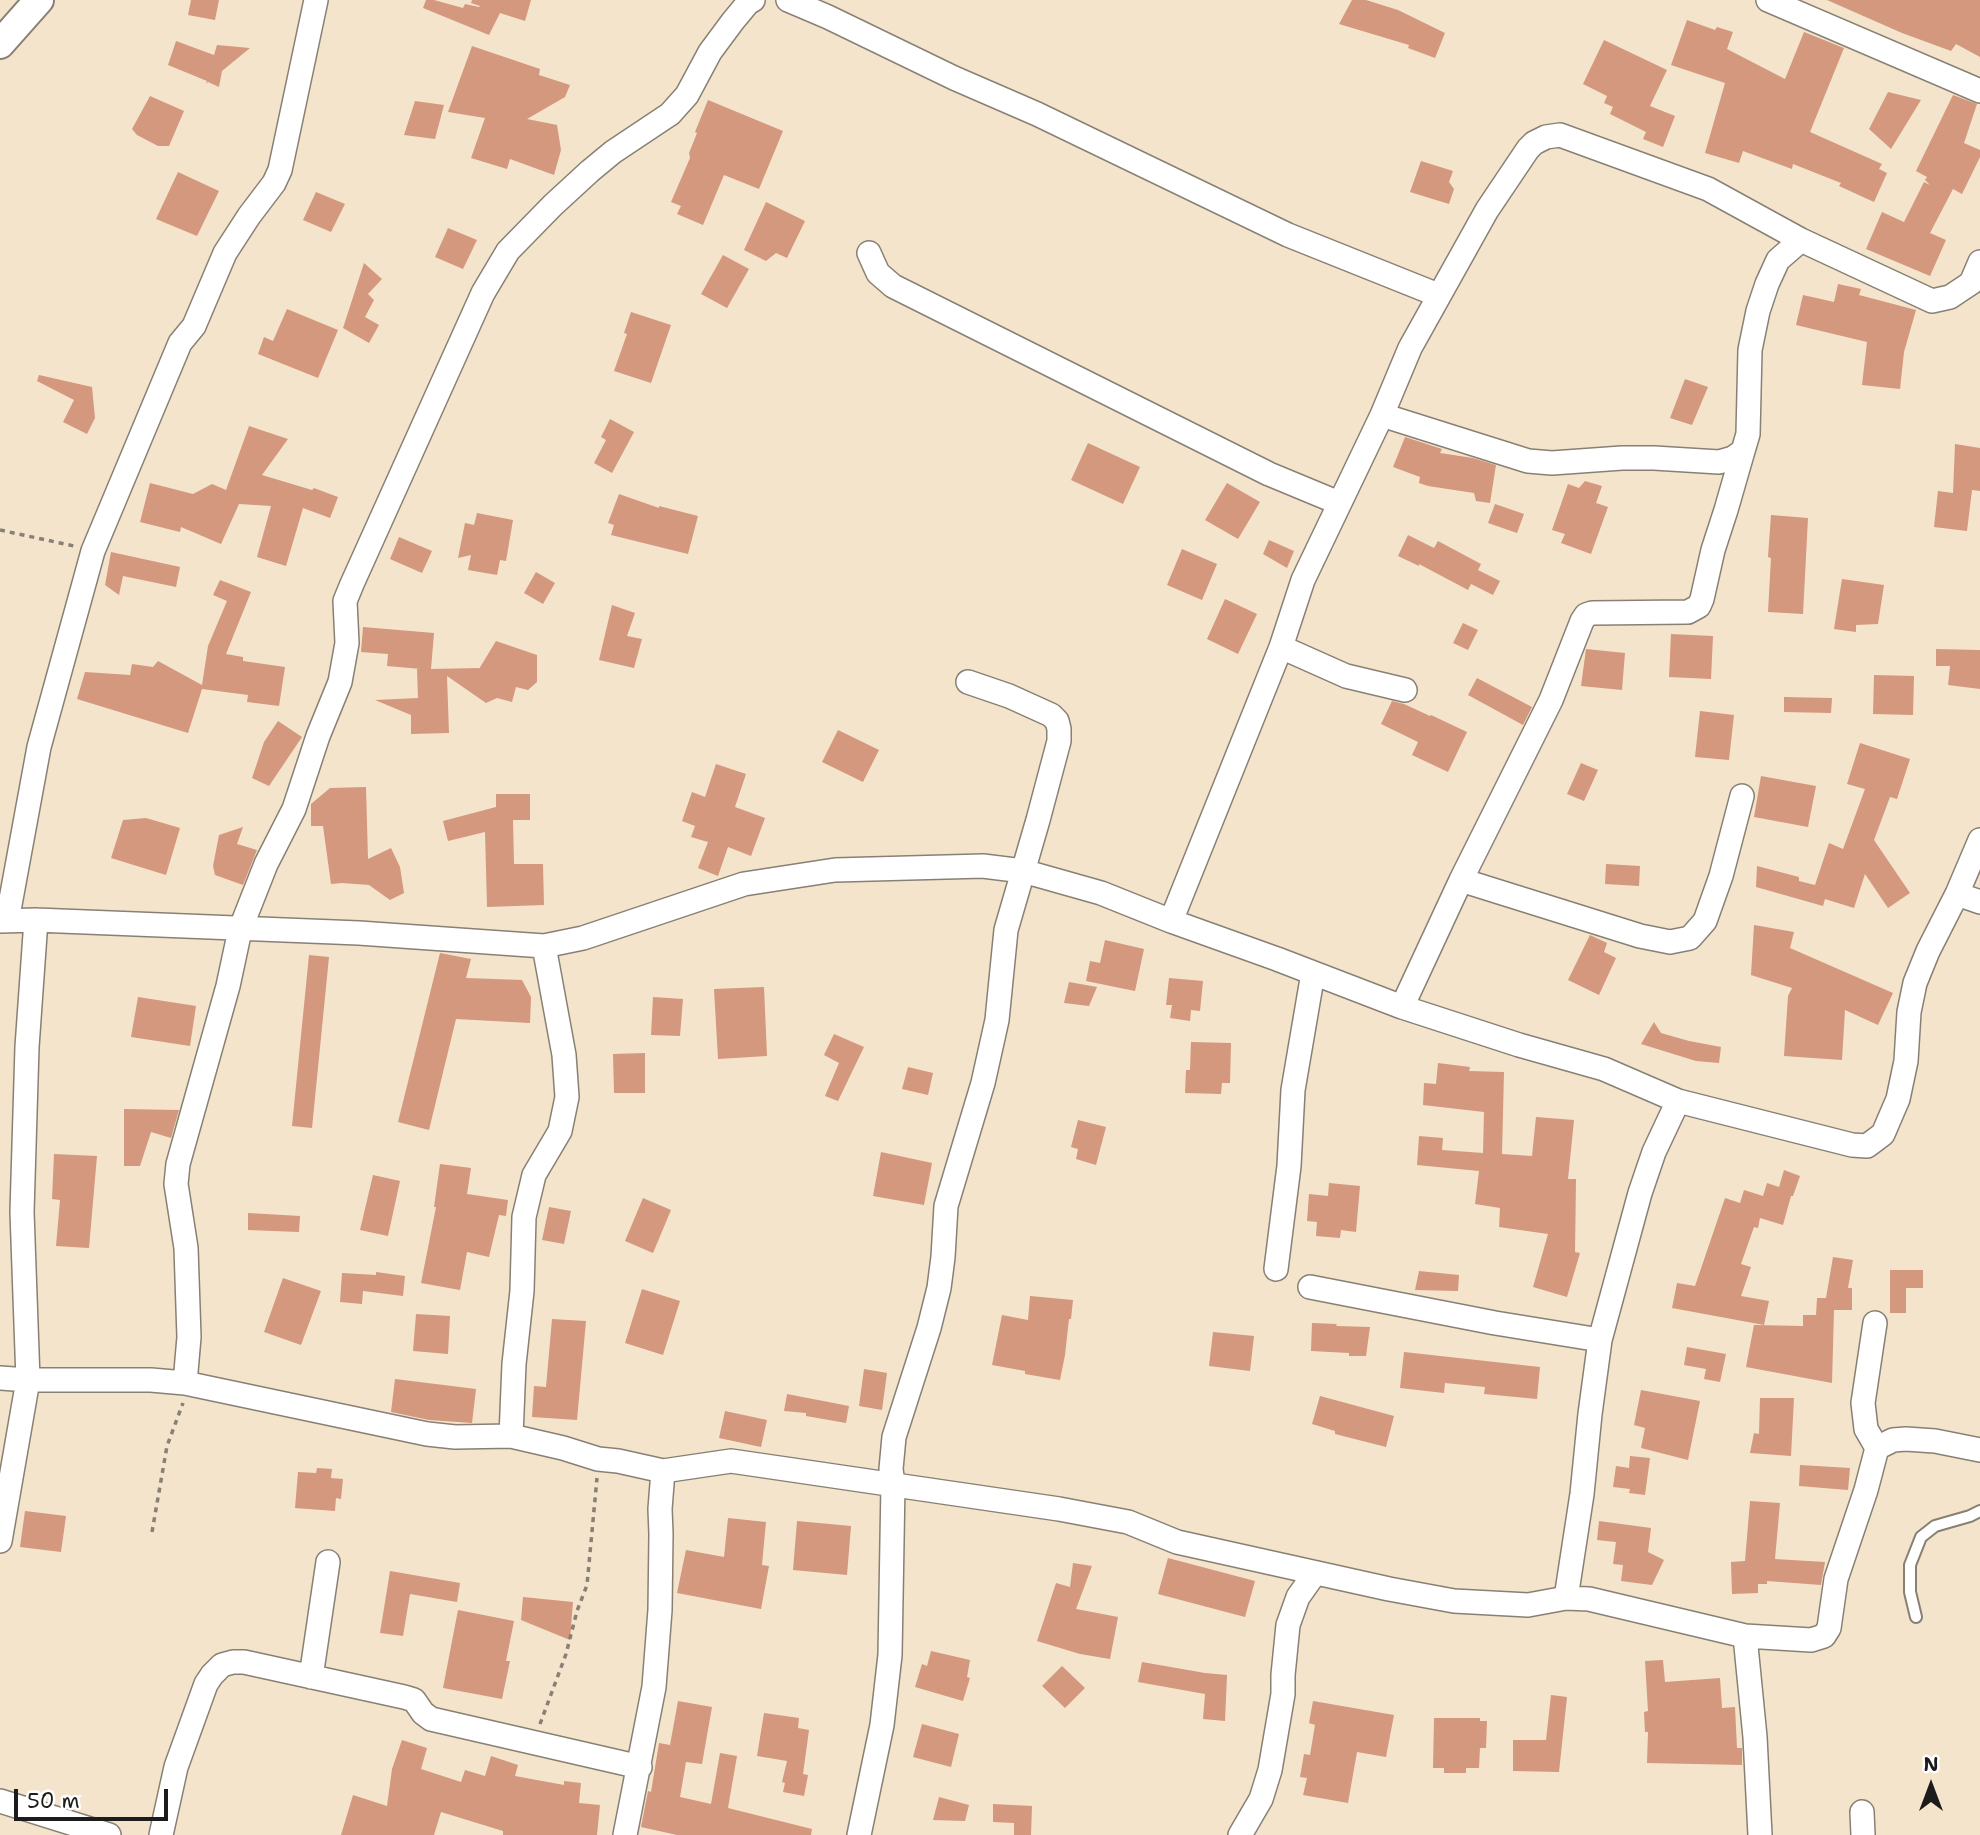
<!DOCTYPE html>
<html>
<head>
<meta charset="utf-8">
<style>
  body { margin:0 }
  #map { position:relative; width:1980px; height:1835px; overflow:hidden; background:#f4e4cb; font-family:"Shantell Sans",sans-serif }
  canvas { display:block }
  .north { position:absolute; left:1896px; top:1751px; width:70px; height:70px; -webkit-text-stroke:5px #fff; paint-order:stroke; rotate:0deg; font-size:19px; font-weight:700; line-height:28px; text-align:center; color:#1c1c1c }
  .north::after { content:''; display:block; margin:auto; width:24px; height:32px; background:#1c1c1c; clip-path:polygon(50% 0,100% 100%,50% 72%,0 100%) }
  .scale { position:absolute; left:14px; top:1789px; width:154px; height:32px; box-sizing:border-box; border:4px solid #1c1c1c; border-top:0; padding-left:9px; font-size:21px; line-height:24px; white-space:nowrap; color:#1c1c1c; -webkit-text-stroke:5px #fff; paint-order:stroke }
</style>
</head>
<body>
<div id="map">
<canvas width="1980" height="1835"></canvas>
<div class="north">N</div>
<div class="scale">50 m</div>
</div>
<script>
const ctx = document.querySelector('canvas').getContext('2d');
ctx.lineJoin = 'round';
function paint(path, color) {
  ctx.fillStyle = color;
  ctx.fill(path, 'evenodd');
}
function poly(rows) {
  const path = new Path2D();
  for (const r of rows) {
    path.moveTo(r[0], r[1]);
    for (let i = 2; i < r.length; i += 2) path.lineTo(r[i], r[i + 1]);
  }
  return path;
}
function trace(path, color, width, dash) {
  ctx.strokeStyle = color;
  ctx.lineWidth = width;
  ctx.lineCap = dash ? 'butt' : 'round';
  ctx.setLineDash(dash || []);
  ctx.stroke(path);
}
const building = poly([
  [191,0,219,0,215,20,188,15],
  [426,0,434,0,463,8,465,4,479,7,480,6,471,3,472,0,531,0,525,21,500,13,489,35,423,8],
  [1352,0,1366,0,1398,10,1445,33,1435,58,1408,48,1409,45,1339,24],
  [1827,0,1980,0,1980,57,1956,44,1951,51,1902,33],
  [1687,20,1715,30,1717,27,1733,32,1727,49,1785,79,1804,32,1844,48,1810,132,1882,164,1879,169,1887,173,1874,202,1839,186,1841,183,1793,164,1792,169,1743,151,1739,163,1705,153,1725,83,1671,65],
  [1604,40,1667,70,1650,106,1675,116,1663,147,1643,139,1646,132,1610,114,1613,107,1604,103,1607,96,1583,84],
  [176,41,214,55,217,45,250,48,222,71,219,87,208,82,206,84,207,81,168,65],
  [472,46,540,69,539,75,570,85,565,97,527,119,557,125,561,150,554,175,510,159,507,169,471,158,485,118,448,112],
  [1888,92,1921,100,1891,149,1869,129],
  [1953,95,1977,104,1964,143,1980,150,1980,157,1962,194,1953,189,1930,233,1946,240,1930,276,1866,249,1882,212,1904,222,1924,182,1930,185,1925,180,1927,177,1916,171],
  [150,96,184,111,169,146,158,146,137,135,132,129],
  [708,100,783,131,759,189,724,175,703,225,677,214,681,206,671,202,690,158,689,153,697,133,695,132],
  [415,101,444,105,435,139,404,135],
  [1421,161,1453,171,1449,182,1454,189,1449,204,1410,192],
  [178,172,219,191,197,236,156,219],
  [316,192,345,204,331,232,303,220],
  [766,202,805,221,787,258,776,253,766,261,744,250],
  [448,228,477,240,463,269,435,257],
  [723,255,749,269,727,308,701,294],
  [364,263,382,279,368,294,374,300,365,317,379,325,369,343,343,328],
  [1838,284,1861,289,1859,295,1916,310,1904,352,1900,389,1862,385,1867,342,1796,325,1803,295,1834,302],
  [287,309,338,330,318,378,258,354,264,337,273,341],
  [631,312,671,325,651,383,614,371,627,334,624,333],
  [39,375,92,387,95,418,87,434,63,422,74,400,37,381],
  [1685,379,1708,387,1692,425,1670,418],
  [610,419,634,432,612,473,594,463,606,440,601,437],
  [249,426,288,439,262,475,312,490,314,488,338,497,330,518,303,508,286,566,257,557,271,506,239,504,221,544,181,527,180,532,140,522,150,483,193,494,212,484,226,490],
  [1405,437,1442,449,1440,453,1473,458,1496,465,1490,503,1476,501,1474,493,1428,486,1419,483,1420,477,1393,467],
  [1088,443,1140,467,1123,504,1071,480],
  [1955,444,1980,448,1980,491,1972,490,1967,531,1934,527,1938,491,1953,493],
  [1585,481,1602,486,1596,503,1608,507,1591,554,1561,543,1565,534,1552,530,1568,484,1579,488],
  [1227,483,1260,502,1238,539,1205,520],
  [619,494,659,508,659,506,698,516,688,554,611,535,614,525,608,523],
  [1495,504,1524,514,1517,533,1488,523],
  [477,513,513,520,506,561,500,560,497,575,468,570,471,555,458,558,465,523,474,525],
  [1771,515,1808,518,1803,614,1768,612,1771,558,1768,557],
  [1408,535,1434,548,1438,541,1481,564,1478,570,1500,581,1493,595,1471,584,1468,590,1419,564,1419,566,1398,556],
  [399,537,432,551,422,573,390,559],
  [1269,540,1294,551,1287,568,1263,554],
  [1182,549,1217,564,1202,600,1167,585],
  [111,552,180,567,176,587,123,576,119,595,105,585],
  [536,572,555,583,543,604,524,593],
  [1842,579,1884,585,1878,624,1856,625,1856,632,1834,629],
  [220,580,251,592,226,654,243,657,243,661,285,667,279,706,247,702,248,695,202,689,188,733,77,699,85,672,130,675,132,664,153,667,158,661,202,685,208,646,227,601,213,595],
  [1225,599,1257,614,1238,654,1207,639],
  [612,605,635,613,627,636,642,639,634,668,599,660],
  [1463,623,1478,630,1468,650,1453,643],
  [363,627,434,633,431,669,479,668,479,669,496,641,537,655,537,682,528,690,516,687,512,702,497,698,486,703,447,676,449,733,411,734,411,715,375,700,418,698,417,669,421,669,387,666,388,654,361,652],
  [1671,634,1713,636,1711,679,1669,677],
  [1586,649,1625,653,1622,690,1581,686],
  [1936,649,1980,650,1980,689,1948,685,1950,666,1936,666],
  [1874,675,1914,676,1913,715,1873,714],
  [1477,678,1532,707,1523,725,1468,695],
  [1784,697,1832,698,1831,713,1784,712],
  [1392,701,1404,704,1430,716,1431,715,1467,732,1448,772,1412,755,1418,742,1381,724],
  [1700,711,1734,715,1729,760,1695,757],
  [278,721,302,737,269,786,252,778,264,742],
  [838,730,879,750,863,782,822,762],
  [1860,743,1910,759,1897,799,1890,797,1874,840,1910,893,1888,908,1865,874,1854,908,1825,899,1823,906,1756,887,1757,866,1799,877,1799,881,1815,885,1829,843,1843,849,1865,789,1847,784],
  [1581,763,1598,770,1584,801,1567,794],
  [716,764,746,774,735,807,765,818,751,856,728,847,718,876,698,868,708,842,691,837,695,826,682,821,692,792,705,797],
  [1761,776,1816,786,1808,827,1754,817],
  [366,787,368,859,391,848,400,867,404,893,390,900,369,885,342,883,331,884,323,826,311,826,311,804,330,788],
  [496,794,530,794,530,820,513,820,514,864,543,864,544,905,487,907,485,832,448,841,443,821,496,807],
  [146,818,180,828,166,875,111,858,123,820],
  [243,827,237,844,257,850,243,885,215,875,213,866,219,835],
  [1606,864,1640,866,1639,886,1605,884],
  [1754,925,1794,932,1790,948,1893,993,1878,1025,1845,1010,1842,1060,1784,1056,1788,996,1792,988,1751,975],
  [1590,935,1607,943,1604,952,1616,958,1599,995,1568,980],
  [1105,940,1144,949,1135,991,1086,981,1090,961,1100,963],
  [440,953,471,959,466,978,522,980,531,997,530,1023,456,1019,429,1130,398,1122],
  [309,955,329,957,312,1128,292,1126],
  [1169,978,1203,981,1200,1011,1191,1010,1190,1021,1170,1018,1172,1005,1166,1005],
  [1069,982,1097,987,1089,1006,1064,1003],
  [764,987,767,1056,718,1059,714,989],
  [138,997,196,1006,190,1046,131,1037],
  [653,997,683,999,680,1036,651,1035],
  [1654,1022,1661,1033,1689,1041,1721,1047,1719,1063,1696,1061,1641,1044],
  [834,1034,864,1047,838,1101,825,1096,839,1063,824,1055],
  [1191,1042,1231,1043,1230,1083,1222,1083,1221,1094,1185,1093,1186,1070,1190,1070],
  [645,1053,645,1093,614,1093,613,1054],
  [1438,1063,1470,1067,1469,1071,1504,1072,1502,1154,1532,1156,1536,1117,1574,1120,1568,1179,1576,1179,1575,1252,1580,1253,1567,1297,1533,1287,1548,1234,1499,1227,1500,1208,1475,1204,1479,1171,1417,1165,1419,1136,1443,1138,1442,1150,1483,1153,1484,1112,1423,1105,1424,1083,1436,1084],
  [908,1067,933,1073,928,1095,902,1089],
  [124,1109,179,1110,171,1138,151,1132,140,1166,124,1166],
  [1078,1120,1106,1127,1096,1165,1076,1159,1078,1149,1071,1147],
  [881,1152,932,1163,924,1205,873,1196],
  [54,1154,97,1156,89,1248,56,1246,60,1200,52,1199],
  [440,1164,471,1168,467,1194,508,1200,506,1216,499,1215,489,1257,467,1252,460,1290,421,1283,436,1207,434,1207],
  [1784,1170,1800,1176,1793,1196,1791,1196,1783,1225,1760,1218,1758,1228,1754,1227,1741,1264,1751,1267,1741,1296,1769,1301,1764,1325,1672,1308,1677,1283,1695,1286,1725,1198,1740,1203,1744,1190,1763,1196,1767,1183,1779,1187],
  [373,1175,400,1181,388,1236,360,1230],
  [1329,1183,1360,1186,1356,1232,1341,1230,1340,1238,1316,1236,1317,1222,1307,1221,1309,1194,1328,1196],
  [643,1198,671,1210,653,1253,625,1241],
  [549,1207,571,1211,564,1244,542,1240],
  [248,1213,300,1216,299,1232,248,1230],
  [1833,1257,1853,1260,1848,1288,1852,1288,1852,1310,1834,1310,1832,1383,1746,1367,1754,1325,1803,1326,1803,1315,1816,1315,1817,1298,1826,1298],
  [1890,1270,1923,1270,1923,1288,1906,1288,1906,1313,1890,1313],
  [1419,1271,1459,1275,1458,1291,1415,1290],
  [376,1272,405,1276,403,1296,363,1291,362,1304,340,1302,342,1273,376,1275],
  [283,1278,321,1291,301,1345,264,1332],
  [642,1289,680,1301,663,1355,625,1343],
  [1030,1296,1073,1300,1071,1319,1069,1319,1065,1355,1060,1380,1025,1374,1025,1371,992,1365,1002,1315,1028,1320],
  [416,1314,450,1316,448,1354,413,1351],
  [552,1319,586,1321,577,1420,532,1417,534,1386,546,1387],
  [1312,1323,1337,1324,1336,1326,1370,1327,1366,1356,1349,1356,1349,1353,1311,1351],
  [1213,1332,1254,1336,1250,1371,1209,1366],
  [1687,1347,1726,1354,1720,1382,1704,1379,1706,1369,1684,1365],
  [1404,1352,1540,1367,1537,1399,1484,1394,1485,1387,1445,1383,1444,1393,1400,1388],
  [864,1369,887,1373,882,1410,859,1406],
  [395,1379,476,1389,472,1423,429,1420,391,1412],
  [1641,1390,1700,1401,1688,1460,1641,1448,1645,1428,1634,1425],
  [787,1394,849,1406,846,1423,806,1416,806,1413,784,1411],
  [1320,1396,1394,1416,1386,1447,1335,1434,1335,1431,1312,1424],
  [1760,1398,1794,1398,1791,1456,1750,1453,1754,1433,1759,1434],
  [725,1411,767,1420,761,1447,719,1438],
  [1630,1456,1650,1458,1645,1495,1629,1493,1630,1489,1613,1487,1616,1466,1629,1468],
  [1800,1465,1850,1468,1848,1490,1799,1486],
  [317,1468,332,1469,331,1478,343,1479,341,1499,336,1498,335,1511,295,1508,298,1472,316,1473],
  [1750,1501,1780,1503,1775,1559,1825,1562,1821,1585,1767,1581,1767,1584,1758,1584,1758,1593,1732,1594,1731,1562,1745,1561],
  [25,1511,66,1516,61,1552,20,1547],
  [728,1518,766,1522,762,1565,769,1566,761,1609,677,1593,686,1550,724,1557],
  [797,1521,851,1526,847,1575,793,1570],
  [1599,1521,1651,1528,1648,1552,1664,1560,1652,1585,1621,1581,1623,1565,1613,1564,1616,1542,1597,1540],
  [1168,1558,1255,1581,1245,1617,1158,1594],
  [1073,1563,1092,1566,1076,1609,1118,1617,1110,1659,1080,1654,1037,1641,1056,1583,1070,1587],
  [390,1571,460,1583,457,1602,410,1594,403,1636,380,1633],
  [523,1597,573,1602,570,1640,521,1620],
  [458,1610,514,1621,506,1661,510,1661,502,1699,443,1688],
  [931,1651,970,1660,967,1677,970,1678,963,1701,915,1687,922,1664,927,1666],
  [1663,1660,1665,1682,1720,1678,1722,1708,1735,1707,1737,1748,1742,1748,1742,1765,1647,1763,1648,1732,1645,1732,1644,1712,1648,1711,1645,1661],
  [1142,1662,1205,1673,1227,1675,1225,1721,1203,1719,1205,1694,1138,1682],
  [1062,1666,1085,1688,1065,1708,1042,1686],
  [1551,1695,1567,1697,1559,1772,1513,1771,1513,1740,1546,1740],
  [678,1701,712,1707,702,1764,686,1762,680,1797,711,1804,720,1753,737,1756,728,1808,812,1829,811,1835,677,1835,641,1827,648,1791,651,1792,659,1743,670,1745],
  [1313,1701,1394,1715,1386,1757,1357,1752,1348,1803,1303,1795,1307,1778,1300,1777,1304,1754,1310,1755,1315,1725,1309,1723],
  [764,1713,799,1718,798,1728,809,1730,803,1774,808,1775,804,1796,783,1792,785,1783,782,1782,787,1761,757,1756],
  [1434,1718,1480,1718,1480,1721,1487,1721,1486,1748,1480,1748,1479,1768,1466,1768,1466,1773,1444,1773,1444,1768,1433,1768],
  [922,1724,959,1734,951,1767,913,1757],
  [402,1740,427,1748,421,1769,461,1782,465,1770,485,1776,491,1756,518,1765,515,1776,564,1785,564,1781,581,1783,579,1803,600,1805,597,1835,503,1835,503,1831,441,1812,434,1835,341,1835,353,1795,387,1806,392,1769],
  [939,1797,969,1805,965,1821,933,1820],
  [993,1804,1032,1806,1031,1835,1014,1835,1014,1823,993,1822]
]);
const path = poly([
  [0,530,74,546],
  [152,1532,167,1446,183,1403],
  [540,1724,566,1654,577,1611,587,1585,597,1478]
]);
const service = poly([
  [1916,1617,1910,1592,1910,1565,1921,1537,1935,1526,1970,1516,1980,1511]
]);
const minor = poly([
  [788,0,828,17,954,78,1037,114,1288,235,1438,295],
  [1768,0,1980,91],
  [869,253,878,273,893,286,1269,474,1339,503],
  [1382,415,1528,461,1552,463,1622,458,1654,458,1719,462,1733,458,1743,451,1748,434,1750,350,1758,311,1767,284,1778,260,1801,240],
  [1281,647,1346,676,1405,690],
  [1461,880,1640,936,1670,942,1690,938,1705,921,1721,876,1742,796],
  [1957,894,1980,902],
  [0,921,36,920,359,933,544,946,583,938,744,884,835,870,983,866,1023,871,1101,893,1171,921,1277,959,1402,1007,1519,1045,1604,1069,1678,1101,1852,1145,1867,1146,1883,1134,1898,1099,1906,1061,1909,1012,1915,983,1928,951,1957,894,1980,840],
  [7,921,39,747,93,551,180,343,194,326,225,253,249,216,274,183,280,170,316,0],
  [1171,921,1281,647,1303,580,1382,415,1410,348,1487,210,1528,149,1534,143,1546,137,1560,135,1708,189,1801,240,1932,301,1950,297,1971,283,1980,262],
  [1402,1007,1461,880,1551,700,1582,621,1586,615,1592,613,1688,612,1699,606,1702,599,1713,550,1726,510,1743,451],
  [1276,1269,1289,1166,1293,1090,1313,973],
  [1310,1287,1495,1323,1600,1340],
  [1875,1323,1863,1403,1866,1429,1877,1448],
  [0,1378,28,1380,151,1380,185,1383,427,1434,455,1437,511,1436,563,1448,598,1459,618,1461,663,1471,660,1509,661,1534,660,1610,654,1687,625,1835],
  [185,1383,189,1337,186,1248,176,1184,178,1164,228,986,240,930,266,864,294,809,318,736,340,682,347,643,345,601,352,584,483,293,508,251,553,205,590,171,613,152,670,114,687,95,710,52,733,21,748,3,753,0],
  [511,1436,514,1364,522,1291,524,1217,534,1175,560,1131,567,1097,564,1055,544,946],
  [663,1471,731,1461,1059,1509,1128,1522,1177,1542,1389,1589,1454,1601,1528,1605,1566,1598,1589,1599,1745,1636,1811,1640,1824,1636,1829,1628,1836,1579,1866,1490,1877,1448,1893,1440,1906,1439,1935,1441,1980,1450],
  [0,1541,28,1380,22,1212,27,1047,36,920],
  [1566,1598,1582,1494,1590,1414,1600,1340,1640,1193,1654,1152,1678,1101],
  [1745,1636,1755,1737,1760,1835],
  [311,1677,328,1562],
  [0,1801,109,1835],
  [1862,1812,1863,1835],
  [161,1835,176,1767,206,1684,212,1675,222,1665,233,1662,244,1662,404,1697,414,1700,423,1713,431,1719,640,1767],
  [859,1835,882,1725,890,1655,893,1484,891,1469,894,1437,929,1328,939,1288,943,1257,946,1206,983,1083,997,1020,1006,930,1038,820,1059,741,1059,729,1057,721,1051,715,1009,696,968,682],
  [1240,1835,1261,1799,1270,1770,1283,1694,1283,1675,1288,1625,1298,1597,1315,1573]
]);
const tertiary = poly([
  [0,44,39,0]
]);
paint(building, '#d3987e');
trace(service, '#888074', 14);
trace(minor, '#888074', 26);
trace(tertiary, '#888074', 32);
trace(path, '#888074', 3.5, [5, 5]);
trace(service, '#fff', 10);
trace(minor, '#fff', 23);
trace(tertiary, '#fff', 28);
</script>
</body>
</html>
